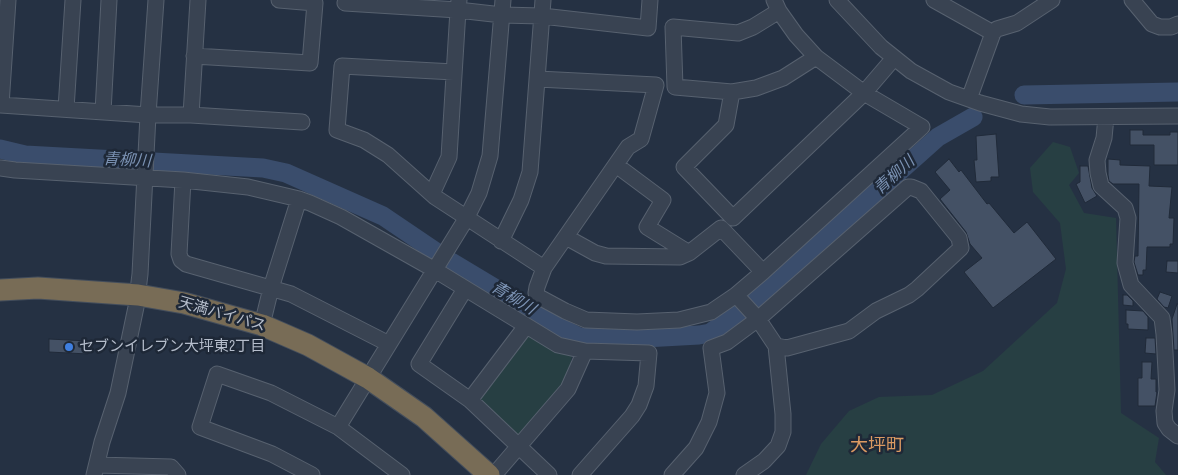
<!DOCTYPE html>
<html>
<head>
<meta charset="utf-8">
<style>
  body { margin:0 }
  canvas { display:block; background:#253143 }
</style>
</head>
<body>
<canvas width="1178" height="475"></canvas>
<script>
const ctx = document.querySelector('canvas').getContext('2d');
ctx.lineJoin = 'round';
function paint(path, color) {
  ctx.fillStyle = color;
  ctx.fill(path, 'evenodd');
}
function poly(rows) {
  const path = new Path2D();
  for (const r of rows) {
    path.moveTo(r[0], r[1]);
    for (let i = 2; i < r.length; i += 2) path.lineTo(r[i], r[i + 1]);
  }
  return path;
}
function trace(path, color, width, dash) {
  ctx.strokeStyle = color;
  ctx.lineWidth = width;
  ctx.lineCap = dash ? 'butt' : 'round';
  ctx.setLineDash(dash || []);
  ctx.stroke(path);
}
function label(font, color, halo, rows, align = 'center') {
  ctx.font = font + ' "Sofia Sans Condensed","Noto Sans JP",sans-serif';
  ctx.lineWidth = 5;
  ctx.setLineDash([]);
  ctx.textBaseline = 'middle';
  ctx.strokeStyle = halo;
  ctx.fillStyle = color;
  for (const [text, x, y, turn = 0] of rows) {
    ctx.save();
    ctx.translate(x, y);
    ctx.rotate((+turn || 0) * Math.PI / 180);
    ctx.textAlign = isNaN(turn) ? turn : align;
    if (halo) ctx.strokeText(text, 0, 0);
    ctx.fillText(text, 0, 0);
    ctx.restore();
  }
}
const green = poly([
  [1053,142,1070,147,1079,173,1069,185,1084,213,1116,218,1121,413,1159,438,1155,462,1166,475,806,475,821,444,849,411,879,397,932,395,983,371,1057,303,1066,269,1060,223,1033,192,1030,168],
  [526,333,572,355,567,384,516,440,475,398]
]);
const river = poly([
  [1024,95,1178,92],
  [0,149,25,155,263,168,286,173,383,216,451,262,561,328,579,337,644,338,699,335,710,333,751,304,938,137,973,117]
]);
const building = poly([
  [1130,130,1143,130,1143,135,1170,135,1170,132,1178,132,1178,165,1154,165,1154,145,1130,145,1130,130],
  [996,134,999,177,991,177,991,181,976,182,974,160,977,160,976,136,996,134],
  [949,159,959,172,961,170,987,204,989,203,1014,233,1027,222,1056,259,993,308,964,272,982,258,970,244,966,232,940,199,950,190,935,172,949,159],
  [1108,159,1120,160,1120,165,1150,166,1149,186,1172,187,1169,218,1174,218,1173,244,1170,244,1170,247,1147,247,1146,270,1143,270,1143,275,1138,275,1134,262,1135,256,1138,256,1139,184,1113,184,1109,181,1108,175,1108,159],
  [1080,166,1088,166,1092,188,1097,196,1085,203,1076,184,1080,182,1080,166],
  [1167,261,1178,261,1178,273,1166,272,1167,261],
  [1160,292,1172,296,1168,308,1164,307,1157,299,1160,292],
  [1123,295,1127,295,1133,301,1133,306,1123,305,1123,295],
  [1177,304,1178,304,1178,350,1174,350,1172,319,1177,304],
  [1126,310,1143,311,1148,317,1148,330,1128,329,1128,324,1126,324,1126,310],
  [1146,338,1155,338,1156,354,1145,353,1146,338],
  [49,339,88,341,88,354,49,352,49,339],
  [1142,362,1152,362,1151,379,1156,379,1156,392,1157,392,1155,406,1138,406,1138,378,1142,378,1142,362]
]);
const minor = poly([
  [8,0,1,105,148,115,191,115,302,122],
  [346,0,345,3,458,10,459,0],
  [837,0,881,47,911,71,949,92,980,103,1021,114,1050,117,1178,116],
  [934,0,993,33],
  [1132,0,1152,24,1160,27,1171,27,1178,24],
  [779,11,753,27,738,33,673,27,675,87,732,92,756,88,783,78,816,57],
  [194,56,310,63,315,3,279,0],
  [454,72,342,66,337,130,364,140,388,155,435,197,544,268],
  [538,79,656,85,641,139,628,147,544,268,537,287,536,293,539,297,565,311,586,320,637,322,679,320,711,312,736,295,763,272,922,127,864,93,816,57,796,35,779,11,774,0],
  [732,92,726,125,684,167,733,218,864,93,894,58],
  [969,99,993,33,997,29,1017,23,1052,0],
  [66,109,73,0],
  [103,112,109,0],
  [191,115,198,0],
  [1106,117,1104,138,1097,160,1098,173,1101,186,1125,208,1128,218,1125,263,1131,285,1162,318,1164,334,1167,390,1164,411,1165,423,1169,429,1178,436],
  [616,165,663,200,647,227,689,253],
  [0,168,15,170,183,180,248,187,299,199,310,203,341,217,435,270,558,345,585,351,649,353,646,386,639,405,632,416,580,475],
  [183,180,179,254,181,260,186,264,291,294,389,344],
  [432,194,449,157,458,10,502,15,542,16,648,28,650,0],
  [566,237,595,253,606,256,680,257,689,253,721,228,763,272],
  [501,241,521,200,530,172,543,0],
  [465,289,419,364,470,400,549,475],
  [736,295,758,319,776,346,783,414,783,432,778,446,764,461,744,475],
  [262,325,271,288,299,199],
  [470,400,526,326],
  [338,427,466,219,479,193,490,156,503,0],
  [97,465,171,467,178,475],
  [94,475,102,442,118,393,136,307,140,274,148,115,156,0],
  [312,475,272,454,200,427,217,374,271,393,338,427,402,475],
  [494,475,568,389,585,351],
  [672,475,696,448,709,422,717,393,711,348,727,342,758,319,908,187,911,187,921,191,959,238,961,248,917,289,909,295,876,311,849,331,787,348,776,346]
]);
const highway = poly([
  [0,290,38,288,138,295,184,303,262,325,308,345,368,378,424,417,489,475]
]);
const markers = [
  [69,347,5,"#3f7fe0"]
];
const streetNames = [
  ["天満バイパス",222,315,16]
];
const poiNames = [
  ["セブンイレブン大坪東2丁目",79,347]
];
const waterNames = [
  ["青柳川",127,161,3],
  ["青柳川",895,176,-42],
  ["青柳川",513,299,31]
];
const quarterNames = [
  ["大坪町",877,446]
];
paint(green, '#273f43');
trace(river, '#3a4d6c', 19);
paint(building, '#445165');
trace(building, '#202a39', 1);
trace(minor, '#57616f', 17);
trace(highway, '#444e5c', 23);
trace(minor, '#394352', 15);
trace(highway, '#786c56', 21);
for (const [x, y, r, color] of markers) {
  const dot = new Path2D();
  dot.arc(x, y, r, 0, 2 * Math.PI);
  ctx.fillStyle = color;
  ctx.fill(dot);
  trace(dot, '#1e2837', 2);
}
label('15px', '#b6becc', '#1e2837', streetNames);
label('15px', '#b6becc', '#1e2837', poiNames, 'left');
label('italic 16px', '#7c93b4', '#1e2837', waterNames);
label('18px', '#db9a62', '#1e2837', quarterNames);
</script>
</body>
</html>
